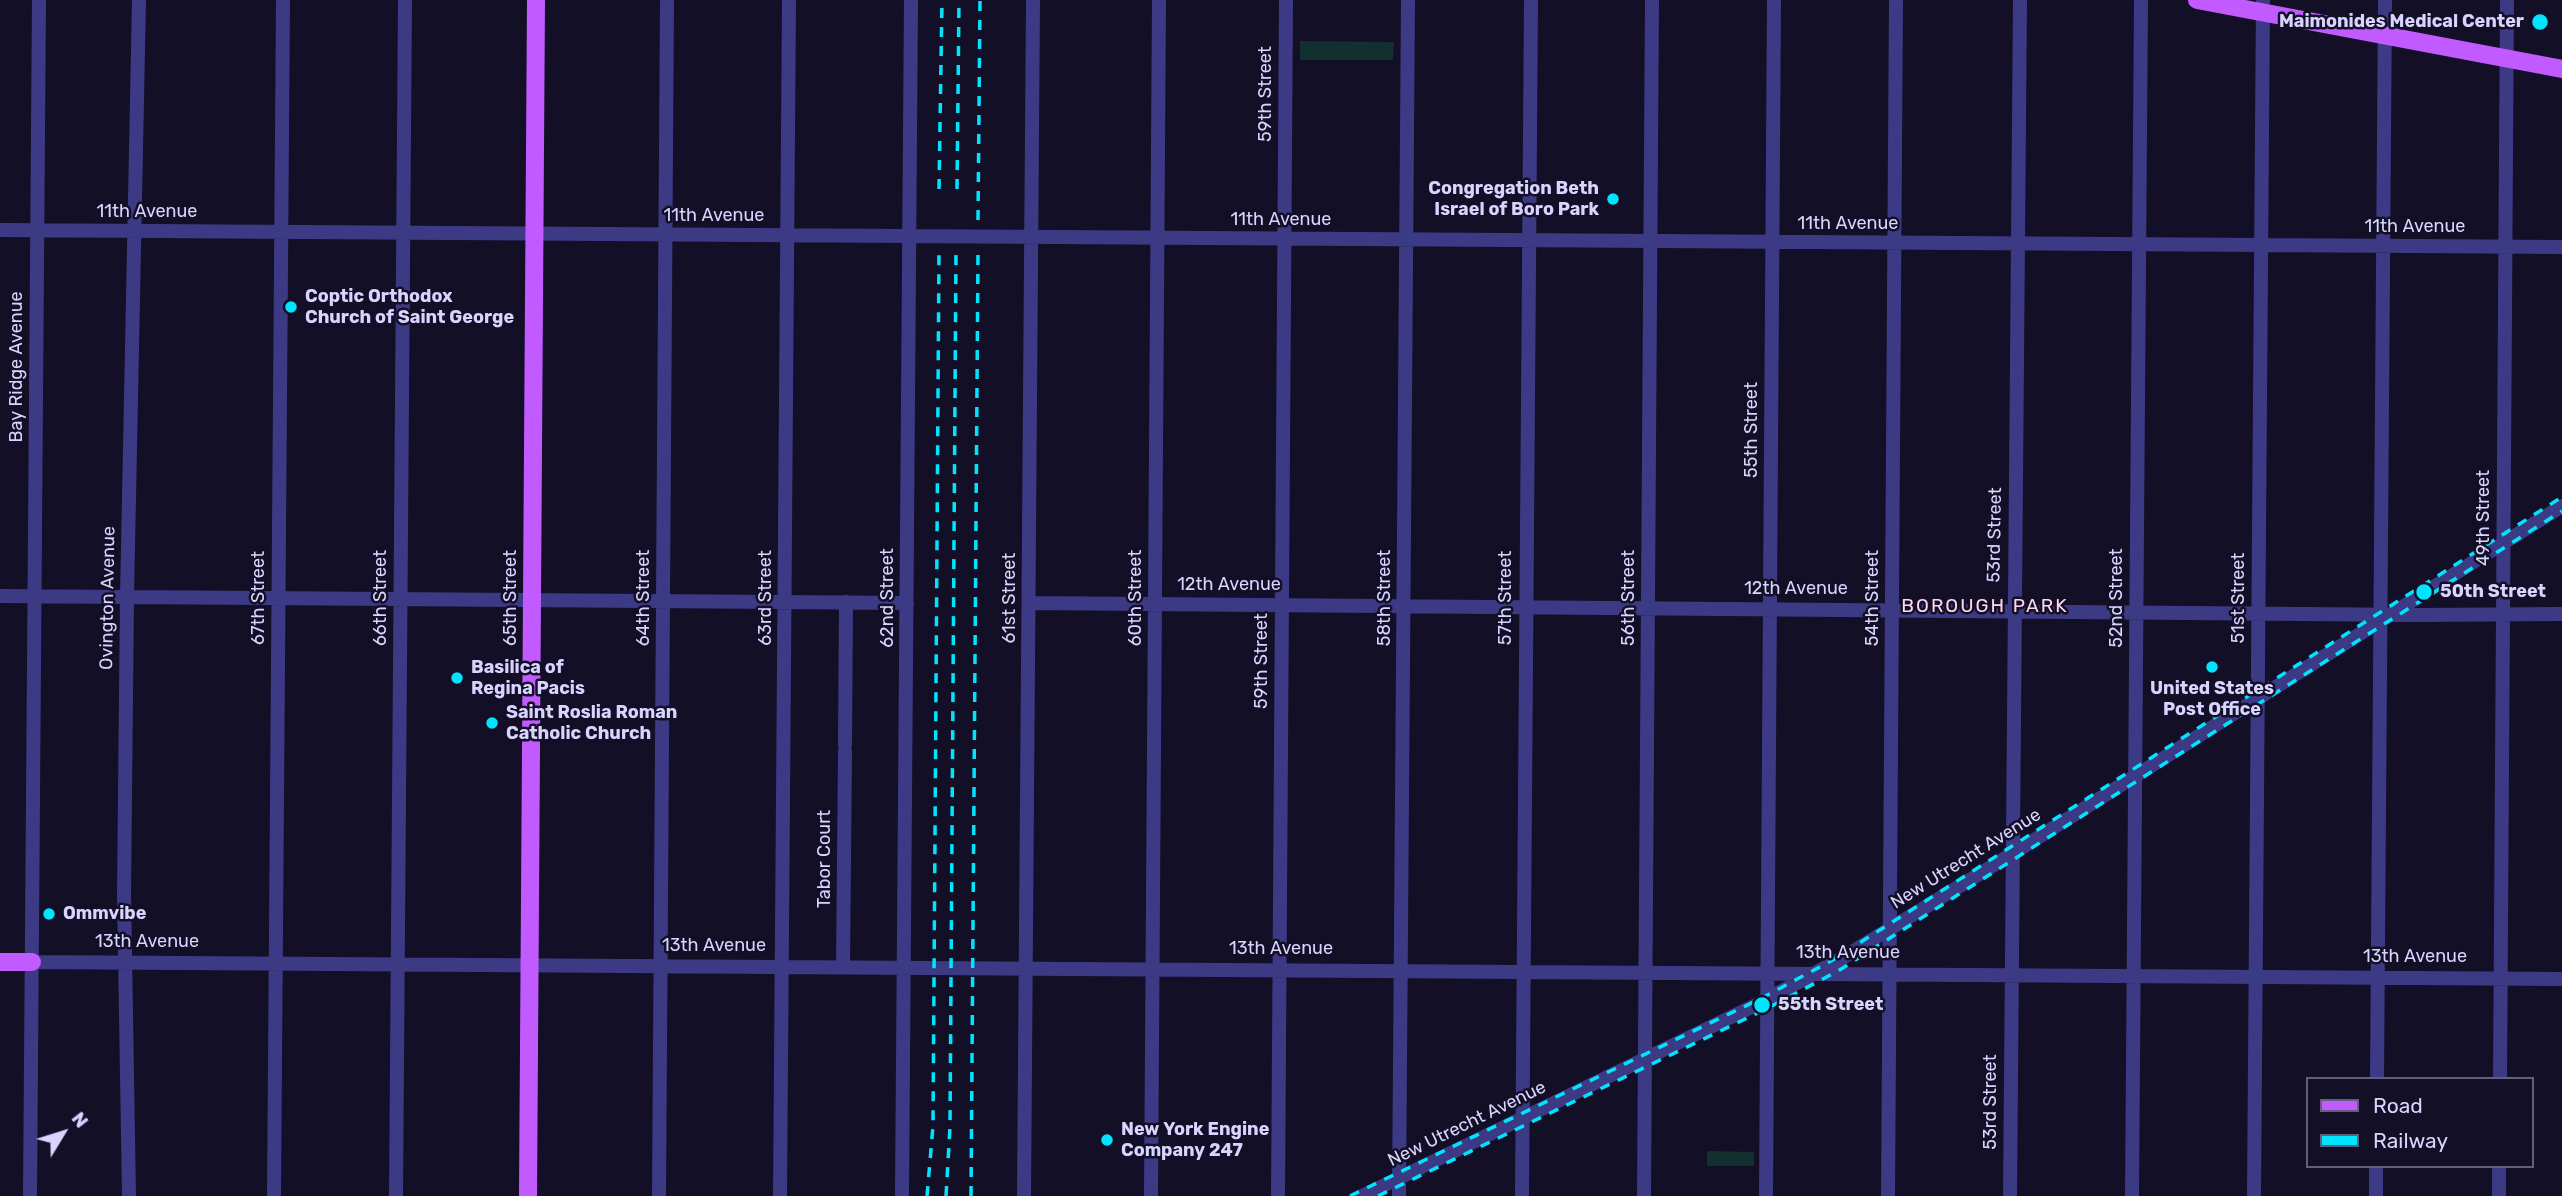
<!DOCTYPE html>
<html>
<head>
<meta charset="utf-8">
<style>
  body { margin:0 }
  #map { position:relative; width:2562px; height:1196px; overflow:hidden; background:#130f26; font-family:Rubik,sans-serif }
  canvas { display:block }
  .legend { position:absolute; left:2306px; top:1077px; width:228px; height:91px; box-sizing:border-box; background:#130f26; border:2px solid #625e7d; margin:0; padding:9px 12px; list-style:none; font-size:21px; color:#d9d4ff }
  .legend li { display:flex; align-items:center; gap:14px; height:35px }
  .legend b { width:35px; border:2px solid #625e7d }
  .north { position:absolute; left:28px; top:1098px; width:70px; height:70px; -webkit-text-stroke:5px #130f26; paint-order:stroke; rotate:52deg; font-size:19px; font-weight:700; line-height:28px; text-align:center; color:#d9d4ff }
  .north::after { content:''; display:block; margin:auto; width:24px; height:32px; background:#d9d4ff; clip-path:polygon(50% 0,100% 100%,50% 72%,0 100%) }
</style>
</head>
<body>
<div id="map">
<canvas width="2562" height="1196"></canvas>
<ul class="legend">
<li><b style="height:9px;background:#c25bff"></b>Road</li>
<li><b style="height:9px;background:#00e5ff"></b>Railway</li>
</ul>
<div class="north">N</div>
</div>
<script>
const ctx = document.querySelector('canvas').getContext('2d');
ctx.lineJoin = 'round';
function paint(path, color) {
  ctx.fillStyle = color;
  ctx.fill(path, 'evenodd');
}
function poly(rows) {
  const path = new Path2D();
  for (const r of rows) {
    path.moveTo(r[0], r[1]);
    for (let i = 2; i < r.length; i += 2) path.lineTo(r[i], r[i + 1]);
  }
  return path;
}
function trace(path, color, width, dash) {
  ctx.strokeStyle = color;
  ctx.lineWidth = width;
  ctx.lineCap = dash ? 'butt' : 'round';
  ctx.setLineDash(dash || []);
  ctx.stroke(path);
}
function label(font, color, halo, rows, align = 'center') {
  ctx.font = font + ' Rubik,sans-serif';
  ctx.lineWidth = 5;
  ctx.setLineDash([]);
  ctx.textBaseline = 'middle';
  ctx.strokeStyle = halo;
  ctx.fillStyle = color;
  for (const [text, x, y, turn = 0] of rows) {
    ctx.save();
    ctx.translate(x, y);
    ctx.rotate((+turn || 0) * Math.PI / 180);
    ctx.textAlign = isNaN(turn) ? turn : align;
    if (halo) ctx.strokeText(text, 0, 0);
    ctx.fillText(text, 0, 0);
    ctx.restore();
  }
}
const green = poly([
  [1300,41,1394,42,1393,60,1300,60],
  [1707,1151,1754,1152,1754,1166,1707,1166]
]);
const minor = poly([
  [0,230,2562,247],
  [0,596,907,603],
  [1030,603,2417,615,2562,614],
  [845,745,846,602],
  [32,962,2562,979],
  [843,967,845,751],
  [2377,1079,2385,0],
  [2500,1079,2507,0],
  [30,1196,39,0],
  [129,1196,124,893,127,597,139,0],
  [274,1196,283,0],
  [396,1196,405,0],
  [659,1196,667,0],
  [780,1196,789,0],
  [902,1196,911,0],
  [1024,1196,1033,0],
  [1151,1196,1159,0],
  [1278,1196,1286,0],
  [1362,1196,1758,1004,1839,960,2012,854,2562,506],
  [1399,1196,1408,0],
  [1522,1196,1531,0],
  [1644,1196,1652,0],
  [1766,1196,1774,0],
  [1888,1196,1896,0],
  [2010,1196,2020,0],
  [2132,1196,2141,0],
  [2254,1196,2263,0],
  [2376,1196,2376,1166],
  [2499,1196,2499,1166]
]);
const major = poly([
  [2197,0,2562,69],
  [0,962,32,962],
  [528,1196,536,0]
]);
const rail = poly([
  [939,189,942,0],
  [957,189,959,0],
  [978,220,980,0],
  [927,1196,933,1126,939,250],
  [946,1196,950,1127,956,250],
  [971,1196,978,252],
  [1350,1196,1760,999,1831,961,2562,497],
  [1378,1196,1766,1009,1838,971,2562,511]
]);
const markers = [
  [2540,22,9,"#00e5ff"],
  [1613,199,7,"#00e5ff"],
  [291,307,7,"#00e5ff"],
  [2424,592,9,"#00e5ff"],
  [2212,667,7,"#00e5ff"],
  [457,678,7,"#00e5ff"],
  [492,723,7,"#00e5ff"],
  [49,914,7,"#00e5ff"],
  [1762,1005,9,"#00e5ff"],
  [1107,1140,7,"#00e5ff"]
];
const poiNames = [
  ["Maimonides Medical Center",2524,22,"right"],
  ["Congregation Beth",1599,189,"right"],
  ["Israel of Boro Park",1599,210,"right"],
  ["Coptic Orthodox",305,297],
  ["Church of Saint George",305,318],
  ["50th Street",2440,592],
  ["Basilica of",471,668],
  ["Regina Pacis",471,689],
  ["United States",2212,689,"center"],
  ["Post Office",2212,710,"center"],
  ["Saint Roslia Roman",506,713],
  ["Catholic Church",506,734],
  ["Ommvibe",63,914],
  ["55th Street",1778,1005],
  ["New York Engine",1121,1130],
  ["Company 247",1121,1151]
];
const streetNames = [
  ["59th Street",1266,94,-90],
  ["11th Avenue",147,212],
  ["11th Avenue",714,216],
  ["11th Avenue",1281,220],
  ["11th Avenue",1848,224],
  ["11th Avenue",2415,227],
  ["Bay Ridge Avenue",17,367,-90],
  ["55th Street",1752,430,-90],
  ["49th Street",2484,518,-90],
  ["53rd Street",1995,535,-89],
  ["12th Avenue",1229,585],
  ["12th Avenue",1796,589],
  ["Ovington Avenue",108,598,-89],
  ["67th Street",259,598,-90],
  ["66th Street",381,598,-90],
  ["65th Street",511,598,-90],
  ["64th Street",644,598,-90],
  ["63rd Street",766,598,-90],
  ["62nd Street",888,598,-90],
  ["61st Street",1010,598,-90],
  ["60th Street",1136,598,-90],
  ["58th Street",1385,598,-90],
  ["57th Street",1506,598,-90],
  ["56th Street",1629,598,-90],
  ["54th Street",1873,598,-90],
  ["52nd Street",2117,598,-90],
  ["51st Street",2239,598,-90],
  ["59th Street",1262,661,-90],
  ["Tabor Court",825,859,-90],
  ["New Utrecht Avenue",1966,859,-32],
  ["13th Avenue",147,942],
  ["13th Avenue",714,946],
  ["13th Avenue",1281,949],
  ["13th Avenue",1848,953],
  ["13th Avenue",2415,957],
  ["53rd Street",1991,1102,-90],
  ["New Utrecht Avenue",1467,1124,-26]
];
const neighbourhoodNames = [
  ["BOROUGH PARK",1985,607]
];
paint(green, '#12302f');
trace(minor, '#3d3a85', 14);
trace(major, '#c25bff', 18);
trace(rail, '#00e5ff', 3.5, [10, 9]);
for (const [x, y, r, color] of markers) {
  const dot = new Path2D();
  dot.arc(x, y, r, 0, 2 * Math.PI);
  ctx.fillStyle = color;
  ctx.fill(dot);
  trace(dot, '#130f26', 2.5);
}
label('bold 18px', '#d9d4ff', '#130f26', poiNames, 'left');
label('18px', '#d9d4ff', '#130f26', streetNames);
ctx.letterSpacing = '2px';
label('19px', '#ffd6f0', '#130f26', neighbourhoodNames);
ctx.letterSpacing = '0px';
</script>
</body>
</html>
